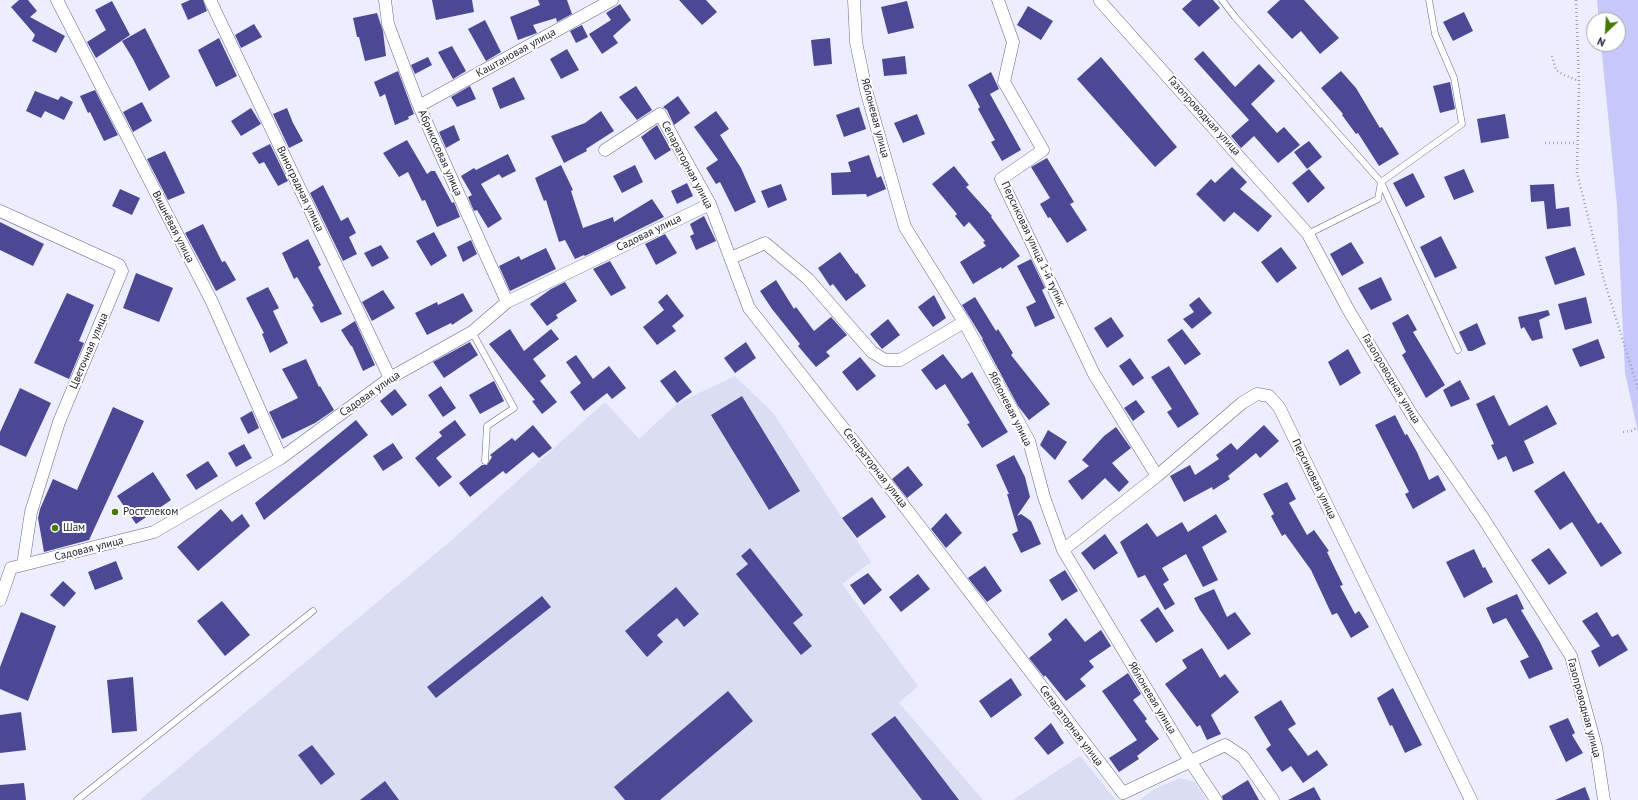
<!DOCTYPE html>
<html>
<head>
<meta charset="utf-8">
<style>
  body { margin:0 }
  #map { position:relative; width:1638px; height:800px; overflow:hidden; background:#ecedfe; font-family:"PT Sans",sans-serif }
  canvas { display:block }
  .north { position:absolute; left:1586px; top:12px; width:40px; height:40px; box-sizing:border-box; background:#fff; border:1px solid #a5a5a9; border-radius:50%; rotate:205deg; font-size:11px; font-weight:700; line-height:16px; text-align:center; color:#1e1e29 }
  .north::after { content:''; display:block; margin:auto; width:14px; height:18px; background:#477902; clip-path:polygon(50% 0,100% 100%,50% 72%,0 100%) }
</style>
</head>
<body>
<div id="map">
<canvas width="1638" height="800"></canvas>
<div class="north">N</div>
</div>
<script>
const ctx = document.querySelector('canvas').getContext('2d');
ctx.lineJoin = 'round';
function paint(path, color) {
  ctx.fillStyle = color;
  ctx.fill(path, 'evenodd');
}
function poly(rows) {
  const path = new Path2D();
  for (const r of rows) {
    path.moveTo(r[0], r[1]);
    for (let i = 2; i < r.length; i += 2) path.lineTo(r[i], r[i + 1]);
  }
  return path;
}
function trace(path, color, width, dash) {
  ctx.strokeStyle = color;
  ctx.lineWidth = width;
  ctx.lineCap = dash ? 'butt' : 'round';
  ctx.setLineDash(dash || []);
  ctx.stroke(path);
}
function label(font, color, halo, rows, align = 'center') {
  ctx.font = font + ' "PT Sans",sans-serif';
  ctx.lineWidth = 4;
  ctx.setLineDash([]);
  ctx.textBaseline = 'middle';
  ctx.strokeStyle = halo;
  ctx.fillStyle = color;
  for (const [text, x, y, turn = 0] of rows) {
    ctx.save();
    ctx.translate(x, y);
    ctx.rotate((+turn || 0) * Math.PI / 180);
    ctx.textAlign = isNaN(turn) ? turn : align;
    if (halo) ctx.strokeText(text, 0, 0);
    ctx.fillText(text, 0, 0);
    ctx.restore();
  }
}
const built = poly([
  [735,376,773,413,871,562,842,584,918,686,899,703,983,800,140,800,453,539,605,402,639,439,678,403],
  [1080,756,1116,800,1013,800],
  [1180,778,1195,782,1206,800,1140,800,1154,789]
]);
const green = poly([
  [1597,0,1638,0,1638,432,1625,373,1617,206,1601,44,1618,44,1618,20,1599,20]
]);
const building = poly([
  [19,0,28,0,37,11,30,17,65,36,56,53,32,41,35,35,11,7],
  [190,0,203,0,207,11,188,20,181,4],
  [432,0,472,0,474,12,436,20],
  [538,0,567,0,572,14,557,22,556,18,533,25,537,33,518,40,510,17,540,5],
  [679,0,706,0,717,12,702,25],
  [1192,0,1213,0,1220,8,1199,27,1182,9],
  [1280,0,1304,0,1339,38,1320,54,1301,31,1292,39,1267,12],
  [112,1,130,35,96,58,87,42,106,30,95,10],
  [907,1,914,28,888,34,881,7],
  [620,4,631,20,613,36,618,43,602,54,589,34,611,20,606,13],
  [1028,6,1053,21,1041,40,1017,25],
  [1464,12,1473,31,1453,41,1443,22],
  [377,13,383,31,386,56,365,61,359,37,357,37,353,18],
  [485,20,501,52,486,61,468,29],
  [254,24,262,37,241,48,235,35],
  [582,25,588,37,576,43,570,31],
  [145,28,170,77,149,91,133,59,122,41],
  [219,38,237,76,216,87,198,50],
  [830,38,832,64,814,66,811,40],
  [452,46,466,71,453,79,438,52],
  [567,49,579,70,561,79,550,59],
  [1203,51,1235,87,1259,64,1275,81,1251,104,1277,133,1284,127,1300,145,1278,163,1254,136,1241,148,1231,136,1249,120,1194,59],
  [905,56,907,74,884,76,882,59],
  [428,57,432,65,415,74,411,65],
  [1101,57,1177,147,1155,167,1077,79],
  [398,71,414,114,408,117,409,119,395,125,385,94,380,97,374,82],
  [1341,71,1356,88,1380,128,1382,127,1399,154,1379,166,1358,133,1356,134,1342,115,1343,114,1321,88],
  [991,72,999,89,990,94,1021,150,1002,161,991,142,995,140,978,109,980,107,968,85],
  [514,77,525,99,500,109,492,88],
  [1450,82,1455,109,1440,113,1433,86],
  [470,86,476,99,457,107,451,97],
  [636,86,652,110,637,120,619,97],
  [95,90,118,135,104,141,90,112,88,113,80,96],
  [35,91,58,100,61,96,73,102,64,120,45,111,41,118,26,111],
  [678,96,690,113,674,125,667,110,663,107],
  [142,102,152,121,133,132,123,112],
  [859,107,866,129,844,137,836,115],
  [251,108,261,124,241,136,231,121],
  [287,108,293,123,303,141,289,148,273,114],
  [601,111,614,131,586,149,587,151,564,163,551,136,585,123],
  [716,111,729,129,720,135,741,168,756,202,735,212,720,182,716,184,706,168,718,160,694,127],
  [917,114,925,134,903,143,894,123],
  [1505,114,1509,138,1481,143,1477,119],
  [454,125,460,140,446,148,439,132],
  [657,125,671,150,655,160,641,137],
  [407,140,427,174,431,171,435,171,452,203,454,202,460,217,437,227,425,200,422,201,408,172,399,177,383,153],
  [1309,141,1322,157,1307,169,1294,152],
  [270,144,288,181,278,186,264,162,259,164,252,153],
  [165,151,185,193,168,200,147,159],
  [508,154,516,171,502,178,499,174,481,184,502,219,488,228,477,210,474,211,468,197,472,195,461,176,474,168,476,170],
  [869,155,877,178,881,176,886,189,867,197,866,194,832,195,831,173,851,172,848,162],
  [1047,158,1074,202,1070,204,1087,230,1067,243,1050,217,1048,218,1040,204,1050,198,1031,167],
  [561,165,573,190,571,191,583,228,613,217,614,222,652,199,664,217,585,256,584,255,575,259,565,240,559,242,546,200,544,201,535,178],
  [635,165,643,182,622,193,613,176],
  [954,166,969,185,966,187,992,216,991,217,1020,256,1002,269,1001,267,973,284,960,262,986,246,983,242,985,241,969,222,964,227,955,216,957,214,932,184],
  [1232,167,1247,182,1240,189,1272,216,1258,232,1234,212,1224,222,1196,194,1211,179,1215,183],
  [1309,169,1325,188,1308,203,1292,183],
  [1464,169,1474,192,1454,200,1444,177],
  [1413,173,1425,197,1406,207,1393,183],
  [687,183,693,196,677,204,671,191],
  [781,184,787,200,768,208,761,191],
  [1554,184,1556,209,1569,207,1571,226,1547,229,1544,201,1531,202,1530,185],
  [323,185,341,221,348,217,356,233,349,237,357,254,343,261,310,193],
  [120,189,140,198,132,215,112,206],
  [704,216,716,241,696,250,690,236,694,234,690,224],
  [0,222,44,244,33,266,0,250],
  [203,224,222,262,225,261,236,280,216,291,185,233],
  [434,232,447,256,431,266,416,241],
  [665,234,677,253,656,265,645,244],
  [1441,236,1457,268,1435,278,1420,247],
  [308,239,321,265,318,267,342,314,321,323,312,307,314,306,297,277,294,279,282,253],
  [471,240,477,254,463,262,457,247],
  [1351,242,1364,263,1342,276,1330,254],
  [381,245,389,258,372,267,364,253],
  [1281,247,1297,268,1277,283,1261,262],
  [1575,247,1585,275,1555,285,1545,257],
  [546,248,556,269,510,291,499,266,519,256,521,260],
  [840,252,856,274,857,273,866,286,846,301,833,284,830,286,818,268],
  [1031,259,1045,288,1042,290,1055,318,1035,327,1026,307,1036,302,1017,266],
  [610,261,626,288,611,296,593,269],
  [136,273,173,288,159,322,123,308],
  [1381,277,1392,300,1371,310,1358,288],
  [776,280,794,309,796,307,814,331,831,317,847,335,826,352,830,356,816,367,798,346,800,344,772,309,760,291],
  [565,282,577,301,556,315,558,318,547,326,530,304,551,289],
  [268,287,279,308,273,311,288,343,270,353,262,334,264,333,246,298],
  [383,290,395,308,372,321,362,302],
  [67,293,94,305,79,341,84,343,69,379,34,363],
  [463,293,473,311,452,325,451,323,427,335,415,313,437,302,438,305],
  [667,294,684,316,672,326,676,331,657,345,643,327,664,310,658,302],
  [934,295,946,318,933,327,918,307],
  [975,297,996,331,998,329,1013,353,1011,355,1050,404,1029,420,1018,406,982,339,983,339,962,305],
  [1199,297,1212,313,1192,329,1183,319,1194,312,1189,305],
  [1586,297,1592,323,1565,330,1558,304],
  [1548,310,1550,315,1539,320,1543,338,1532,341,1524,327,1521,329,1518,317],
  [1408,314,1417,330,1413,332,1445,385,1426,398,1402,355,1406,352,1392,323],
  [1111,317,1124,336,1107,348,1094,328],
  [888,319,900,335,882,349,870,334],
  [355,321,375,365,363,371,352,346,351,346,341,330],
  [1477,323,1486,344,1472,351,1468,351,1459,332],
  [510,329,524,351,551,329,559,339,533,359,546,376,540,381,557,402,542,414,532,401,535,400,489,344],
  [1182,329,1201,354,1185,365,1167,340],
  [1598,339,1605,358,1580,367,1572,349],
  [470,342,478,355,444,378,433,362],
  [746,342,756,358,735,373,724,358],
  [1348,349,1361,373,1340,386,1328,362],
  [943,354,962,379,972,372,1008,432,982,448,967,424,970,423,945,384,936,390,921,370],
  [576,355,593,379,609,366,626,388,612,399,607,393,584,411,570,392,581,383,566,362],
  [860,357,876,376,857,391,842,372],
  [1130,358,1144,378,1133,386,1119,366],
  [306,359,319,387,320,386,334,410,315,423,282,439,269,412,298,398,282,369],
  [1169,366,1199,414,1178,428,1167,412,1172,409,1151,377],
  [675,370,692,392,677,403,660,381],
  [1460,380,1470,399,1451,407,1443,390],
  [494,381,504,401,480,414,469,395],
  [441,386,456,408,443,417,428,395],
  [20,388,51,403,26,457,0,445,0,432],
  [395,389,407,405,392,416,380,401],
  [1494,395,1509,426,1547,405,1557,424,1524,441,1534,463,1513,472,1506,456,1498,460,1491,445,1494,444,1476,404],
  [742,396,800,491,769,510,711,415],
  [1136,400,1145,412,1133,421,1124,408],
  [113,407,144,421,89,540,44,552,38,518,40,509,53,479,77,490],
  [252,411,259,428,248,434,240,418],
  [1395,415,1405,435,1407,434,1417,452,1429,480,1438,475,1446,490,1413,509,1405,494,1409,492,1375,425],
  [356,420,368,435,264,520,255,503],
  [455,420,466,435,436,458,452,477,439,487,415,458,442,436,439,432],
  [533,425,552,448,539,458,533,452,506,474,503,471,470,497,459,483,482,465,487,465,492,457,490,455,512,438,515,441],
  [1264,425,1279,441,1260,458,1256,453,1228,476,1230,479,1213,490,1212,487,1184,502,1170,476,1190,465,1195,475,1219,459,1216,455,1231,443,1237,450],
  [1116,427,1131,448,1112,463,1129,482,1119,492,1105,478,1082,500,1068,481,1089,466,1082,460,1104,436],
  [1048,430,1067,442,1055,460,1040,445],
  [393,443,403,458,383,471,373,456],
  [244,444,252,458,236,467,228,453],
  [1014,455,1025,477,1030,497,1017,516,1021,514,1031,521,1041,544,1021,553,1012,534,1018,531,1007,494,1009,494,996,465],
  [208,461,218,476,196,490,186,475],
  [908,466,923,485,907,498,892,479],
  [1564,471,1598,524,1601,522,1622,553,1601,567,1572,522,1560,530,1534,491],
  [153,472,171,500,136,524,117,496],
  [1287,482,1296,499,1289,503,1307,535,1314,530,1329,551,1327,552,1343,585,1340,586,1355,614,1359,611,1369,627,1351,638,1337,613,1332,615,1311,570,1285,534,1282,536,1271,516,1274,514,1263,494],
  [872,497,886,517,857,538,842,518],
  [221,509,232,522,242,514,250,526,198,571,177,547],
  [946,513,962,533,946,548,931,529],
  [1216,514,1227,532,1202,547,1218,580,1203,587,1186,554,1162,568,1169,580,1163,584,1175,604,1165,610,1145,575,1138,578,1120,542,1147,523,1157,537,1182,522,1188,532],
  [1105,534,1118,553,1094,570,1081,553],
  [750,548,803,615,793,623,812,646,801,655,736,574,748,564,741,556],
  [1549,548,1567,573,1549,585,1531,560],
  [1474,549,1483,568,1485,567,1493,582,1464,598,1446,562],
  [116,561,123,579,95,590,88,572],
  [985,566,1002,591,987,602,968,578],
  [1065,570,1078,591,1062,601,1049,580],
  [868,573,882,590,864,605,850,585],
  [918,574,930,589,901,612,889,597],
  [63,581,76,593,64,607,50,595],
  [676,587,699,614,684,627,677,618,657,635,663,642,647,657,625,631],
  [1214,589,1227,617,1235,612,1251,634,1228,650,1200,610,1194,598],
  [1517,594,1524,609,1521,610,1540,642,1553,669,1529,679,1520,661,1529,657,1506,618,1493,624,1486,608],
  [542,596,551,607,436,698,427,687],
  [222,601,250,635,225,656,197,621],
  [1158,607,1174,631,1156,643,1140,620],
  [21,612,56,626,28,701,0,689,0,667],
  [1597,612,1612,637,1618,634,1628,650,1599,667,1591,651,1600,646,1582,621],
  [1066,618,1085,642,1101,630,1111,646,1089,661,1094,667,1080,679,1086,686,1066,701,1045,675,1044,677,1029,658,1052,640,1048,634],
  [1202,648,1220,678,1225,674,1239,692,1211,715,1221,734,1207,740,1200,725,1197,727,1165,684,1187,668,1182,660],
  [1128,673,1141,694,1133,700,1147,719,1145,721,1159,739,1137,756,1139,759,1119,772,1109,758,1137,740,1102,691],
  [133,677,137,731,112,733,107,680],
  [1011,678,1022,695,991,718,979,701],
  [1393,688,1422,745,1405,753,1392,725,1390,726,1377,698],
  [728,691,753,721,660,800,625,800,614,787],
  [1281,700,1296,724,1288,729,1308,756,1317,750,1328,765,1303,783,1291,766,1282,772,1266,749,1271,745,1254,717],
  [21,712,26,750,0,753,0,715],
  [895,716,959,800,922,800,871,734],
  [1568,718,1575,733,1572,735,1583,753,1566,762,1549,726],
  [1051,723,1064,743,1048,755,1034,738],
  [312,745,335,774,321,785,298,755],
  [1248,780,1259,800,1223,800,1222,796],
  [385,781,399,800,360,800],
  [24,783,26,800,0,800,0,785],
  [1314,787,1321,800,1288,800],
  [1585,787,1590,800,1555,800]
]);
const path = poly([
  [1576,0,1579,84,1577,173,1604,280,1638,389],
  [1552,56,1556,70,1562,74,1579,81],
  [1545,143,1577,143],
  [1623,432,1631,431,1638,427]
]);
const service = poly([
  [1222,0,1235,17,1381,182,1458,350],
  [1308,234,1378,199,1381,182,1462,124,1454,78,1435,34,1429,0],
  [472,332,514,408,487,426,485,461],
  [77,800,313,611]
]);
const minor = poly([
  [57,0,212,302,281,458],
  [210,0,390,378],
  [385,0,388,24,419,106,507,302],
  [854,0,856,42,866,90,905,227,964,322,1029,441,1044,497,1063,550,1190,761,1216,800],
  [998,0,1013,42,1004,82,1043,150,1001,179,1094,374,1157,476],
  [1100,1,1308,234,1349,311,1412,415,1483,518,1571,656,1596,747,1604,800],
  [419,106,612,0],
  [605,150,660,114,710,204,749,308,898,498,1123,793,1225,745,1243,757,1273,800],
  [0,211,119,265,122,271,59,422,31,512,23,565],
  [731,258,765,243,808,279,872,352,885,360,900,360,964,322],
  [1063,550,1157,476,1242,403,1257,394,1269,396,1279,407,1471,800],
  [0,600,11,568,154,532,281,458,390,378,472,332,507,302,710,204]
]);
const markers = [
  [115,512,4,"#477902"],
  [55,528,4,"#477902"]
];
const streetNames = [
  ["Каштановая улица",516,53,-29],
  ["Газопроводная улица",1204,116,48],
  ["Яблоневая улица",875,118,75],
  ["Абрикосовая улица",440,153,66],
  ["Сепараторная улица",687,165,62],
  ["Виноградная улица",300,189,64],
  ["Вишнёвая улица",173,227,63],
  ["Садовая улица",649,233,-26],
  ["Персиковая улица 1-й тупик",1033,244,65],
  ["Цветочная улица",89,351,-67],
  ["Газопроводная улица",1391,379,59],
  ["Садовая улица",370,394,-35],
  ["Яблоневая улица",1010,409,63],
  ["Сепараторная улица",875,468,52],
  ["Персиковая улица",1314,479,64],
  ["Садовая улица",89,549,-14],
  ["Яблоневая улица",1152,698,59],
  ["Газопроводная улица",1584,708,75],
  ["Сепараторная улица",1071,726,53]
];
const poiNames = [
  ["Ростелеком",123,512],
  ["Шам",63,528]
];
paint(built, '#dbddf3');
paint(green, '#c6c8fa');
paint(building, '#4c4994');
trace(service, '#676881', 7);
trace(minor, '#676881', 13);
trace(path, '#9e9fae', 2.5, [1, 3]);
trace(service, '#fff', 6);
trace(minor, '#fff', 12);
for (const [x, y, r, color] of markers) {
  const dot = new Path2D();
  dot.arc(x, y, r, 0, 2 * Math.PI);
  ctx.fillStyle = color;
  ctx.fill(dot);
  trace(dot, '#fff', 1.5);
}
label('11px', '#1e1e29', '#fff', streetNames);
label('11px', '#1e1e29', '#fff', poiNames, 'left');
</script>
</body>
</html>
